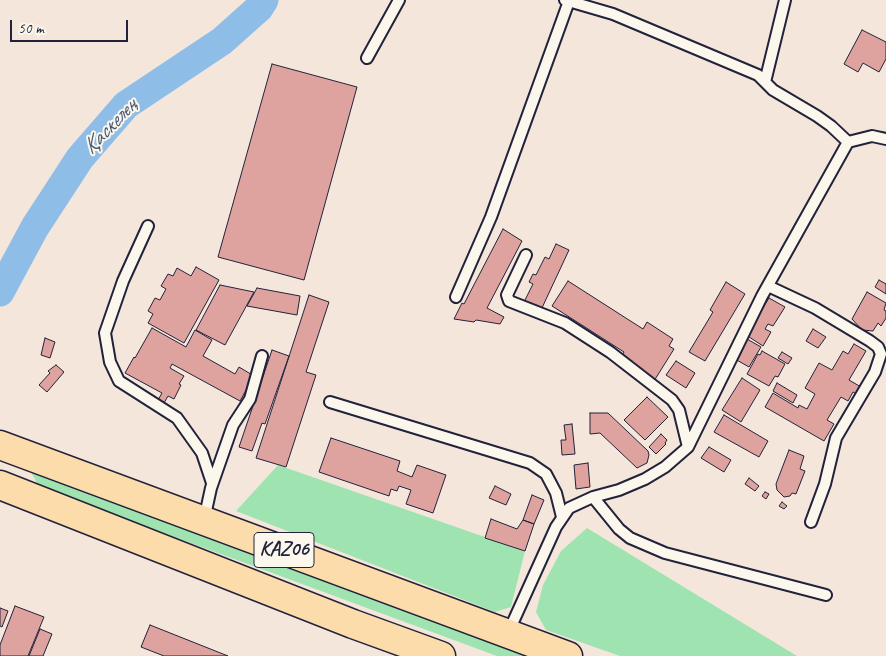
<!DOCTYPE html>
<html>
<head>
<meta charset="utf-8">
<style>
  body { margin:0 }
  #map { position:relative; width:886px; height:656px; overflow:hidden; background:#f5e6dc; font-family:Caveat,sans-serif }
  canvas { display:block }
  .scale { position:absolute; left:10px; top:20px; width:118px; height:22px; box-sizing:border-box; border:2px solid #22223b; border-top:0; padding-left:6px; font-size:15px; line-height:18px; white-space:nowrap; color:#22223b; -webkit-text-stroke:4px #fbf7ec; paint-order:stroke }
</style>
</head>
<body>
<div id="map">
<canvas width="886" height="656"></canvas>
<div class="scale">50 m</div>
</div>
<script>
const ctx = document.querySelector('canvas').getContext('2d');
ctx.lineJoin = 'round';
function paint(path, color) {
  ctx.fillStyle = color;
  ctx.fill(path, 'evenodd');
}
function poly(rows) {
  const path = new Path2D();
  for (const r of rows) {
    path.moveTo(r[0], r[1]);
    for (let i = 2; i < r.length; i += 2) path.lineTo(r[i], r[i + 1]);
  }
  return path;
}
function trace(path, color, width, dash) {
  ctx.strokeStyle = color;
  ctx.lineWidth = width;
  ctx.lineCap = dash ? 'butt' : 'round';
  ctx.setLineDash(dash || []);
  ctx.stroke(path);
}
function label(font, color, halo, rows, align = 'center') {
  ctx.font = font + ' Caveat,sans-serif';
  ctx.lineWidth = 4;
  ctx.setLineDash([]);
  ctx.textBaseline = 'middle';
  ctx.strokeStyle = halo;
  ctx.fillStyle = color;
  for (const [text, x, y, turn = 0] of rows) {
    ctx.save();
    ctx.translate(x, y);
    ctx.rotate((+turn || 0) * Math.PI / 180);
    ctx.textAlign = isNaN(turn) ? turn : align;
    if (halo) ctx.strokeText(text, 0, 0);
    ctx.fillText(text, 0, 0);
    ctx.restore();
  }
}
const green = poly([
  [278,465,525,551,511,607,495,612,236,511],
  [31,472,533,656,497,656,39,487],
  [587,528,797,656,620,656,546,630,536,612,543,585,561,551]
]);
const river = poly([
  [0,292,35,227,80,158,126,105,222,41,259,8,264,0]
]);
const building = poly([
  [862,30,886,42,886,59,879,72,863,63,858,72,844,64,862,30],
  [272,64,357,87,304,280,218,257,272,64],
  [503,229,522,241,487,308,504,317,500,324,476,320,474,322,454,319,462,303,464,304,503,229],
  [556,244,569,250,541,310,524,302,533,284,529,282,533,274,536,275,545,257,549,259,556,244],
  [196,267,219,280,184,343,148,323,153,314,148,311,155,298,160,300,166,289,161,286,168,274,173,276,177,268,191,276,196,267],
  [879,280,886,284,886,294,875,287,879,280],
  [568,281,643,329,647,322,673,339,669,346,674,349,654,381,620,359,624,352,552,306,568,281],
  [726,282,745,294,705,361,689,352,713,312,710,310,726,282],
  [220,285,254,292,225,345,196,330,220,285],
  [257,288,300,296,297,315,247,306,257,288],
  [867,292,886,303,884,310,886,311,886,318,881,326,878,323,873,331,862,330,852,319,867,292],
  [309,295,329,302,306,372,316,375,286,467,256,458,309,295],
  [769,298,785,307,773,326,768,324,765,329,771,332,763,346,746,335,769,298],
  [152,328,186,347,195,330,212,340,203,356,235,374,239,367,254,376,240,401,172,364,170,368,184,376,179,384,181,385,174,399,168,396,164,403,158,400,162,393,125,373,134,357,135,358,152,328],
  [813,329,826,337,818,348,806,341,813,329],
  [45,338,55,342,50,358,41,355,45,338],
  [747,339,761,347,749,367,735,359,747,339],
  [854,344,866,351,849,380,861,387,857,394,853,392,848,401,841,397,827,420,834,424,824,441,765,407,773,393,798,408,799,405,807,409,815,394,805,388,819,363,832,370,843,351,848,354,854,344],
  [272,350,289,356,265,424,262,423,252,451,239,447,272,350],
  [762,351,785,364,778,377,775,376,769,386,747,374,758,354,760,355,762,351],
  [782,352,792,358,788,364,778,358,782,352],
  [676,361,695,373,686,388,666,375,676,361],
  [56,365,64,372,47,392,39,385,50,373,48,371,56,365],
  [742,378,760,390,741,422,722,410,742,378],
  [777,383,797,395,793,403,773,391,777,383],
  [647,397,668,417,645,440,624,420,647,397],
  [590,413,608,413,648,451,649,455,647,463,637,468,600,433,590,434,590,413],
  [724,415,768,441,759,457,714,432,724,415],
  [572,424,575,454,562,455,561,440,566,440,564,425,572,424],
  [661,434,667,440,665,443,666,444,656,454,649,447,661,434],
  [331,438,400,461,397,471,412,477,417,465,446,475,433,513,406,504,411,490,399,486,397,491,391,489,389,496,319,472,331,438],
  [709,447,731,460,724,472,701,458,709,447],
  [789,450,804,456,800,469,805,471,796,494,792,493,790,496,784,497,777,490,776,484,789,450],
  [588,463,590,487,576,489,574,465,588,463],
  [749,478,759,486,755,491,745,484,749,478],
  [495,486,511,494,506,505,489,498,495,486],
  [765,492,769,494,766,499,762,496,765,492],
  [532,495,544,500,534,524,523,520,532,495],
  [782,502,787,506,784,509,779,506,782,502],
  [491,519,517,529,523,520,534,524,525,551,485,538,491,519],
  [15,606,44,617,28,656,0,656,0,645,15,606],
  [0,608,8,611,2,627,0,626,0,608],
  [150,625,228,656,164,656,141,647,150,625],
  [40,629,52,634,43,656,29,656,40,629]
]);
const service = poly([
  [565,0,613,14,758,75,765,82],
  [785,0,765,82,773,90,817,116,831,126,848,142,872,136,886,139],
  [367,58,399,0],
  [148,226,123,281,105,333,110,362,119,381,177,418,202,453,212,483],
  [526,255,507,295,509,301,565,323,610,352,672,400,679,410,688,447],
  [768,286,815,308,870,341,878,347,881,354,875,372,836,438,825,484,811,522],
  [456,297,491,217,569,1],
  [330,402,530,463,546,474,556,493,562,517],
  [593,497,619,529,630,538,665,553,826,595],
  [204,520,211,488,233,425,250,399,262,356],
  [508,633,556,527,569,508,593,497,619,490,645,479,665,467,688,447,762,296,848,142]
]);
const trunk = poly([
  [0,445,568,656],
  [0,485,353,624,441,656]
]);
const shields = [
  [284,550,60]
];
const shieldNames = [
  ["KАZ06",284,550]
];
const waterNames = [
  ["Қаскелең",110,127,-46]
];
paint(green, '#9fe4b0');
trace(river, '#8ebde8', 29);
paint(building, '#dea39e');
trace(building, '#22223b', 1);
trace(service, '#22223b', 14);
trace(trunk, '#22223b', 31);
trace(service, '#fbf7ec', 10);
trace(trunk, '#fddcac', 28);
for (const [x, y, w] of shields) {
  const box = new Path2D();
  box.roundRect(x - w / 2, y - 17.5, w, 35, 4);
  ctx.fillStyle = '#fbf7ec';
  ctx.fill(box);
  trace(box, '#22223b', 1);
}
label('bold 20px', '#22223b', null, shieldNames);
label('italic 22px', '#485878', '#fbf7ec', waterNames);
</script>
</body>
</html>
